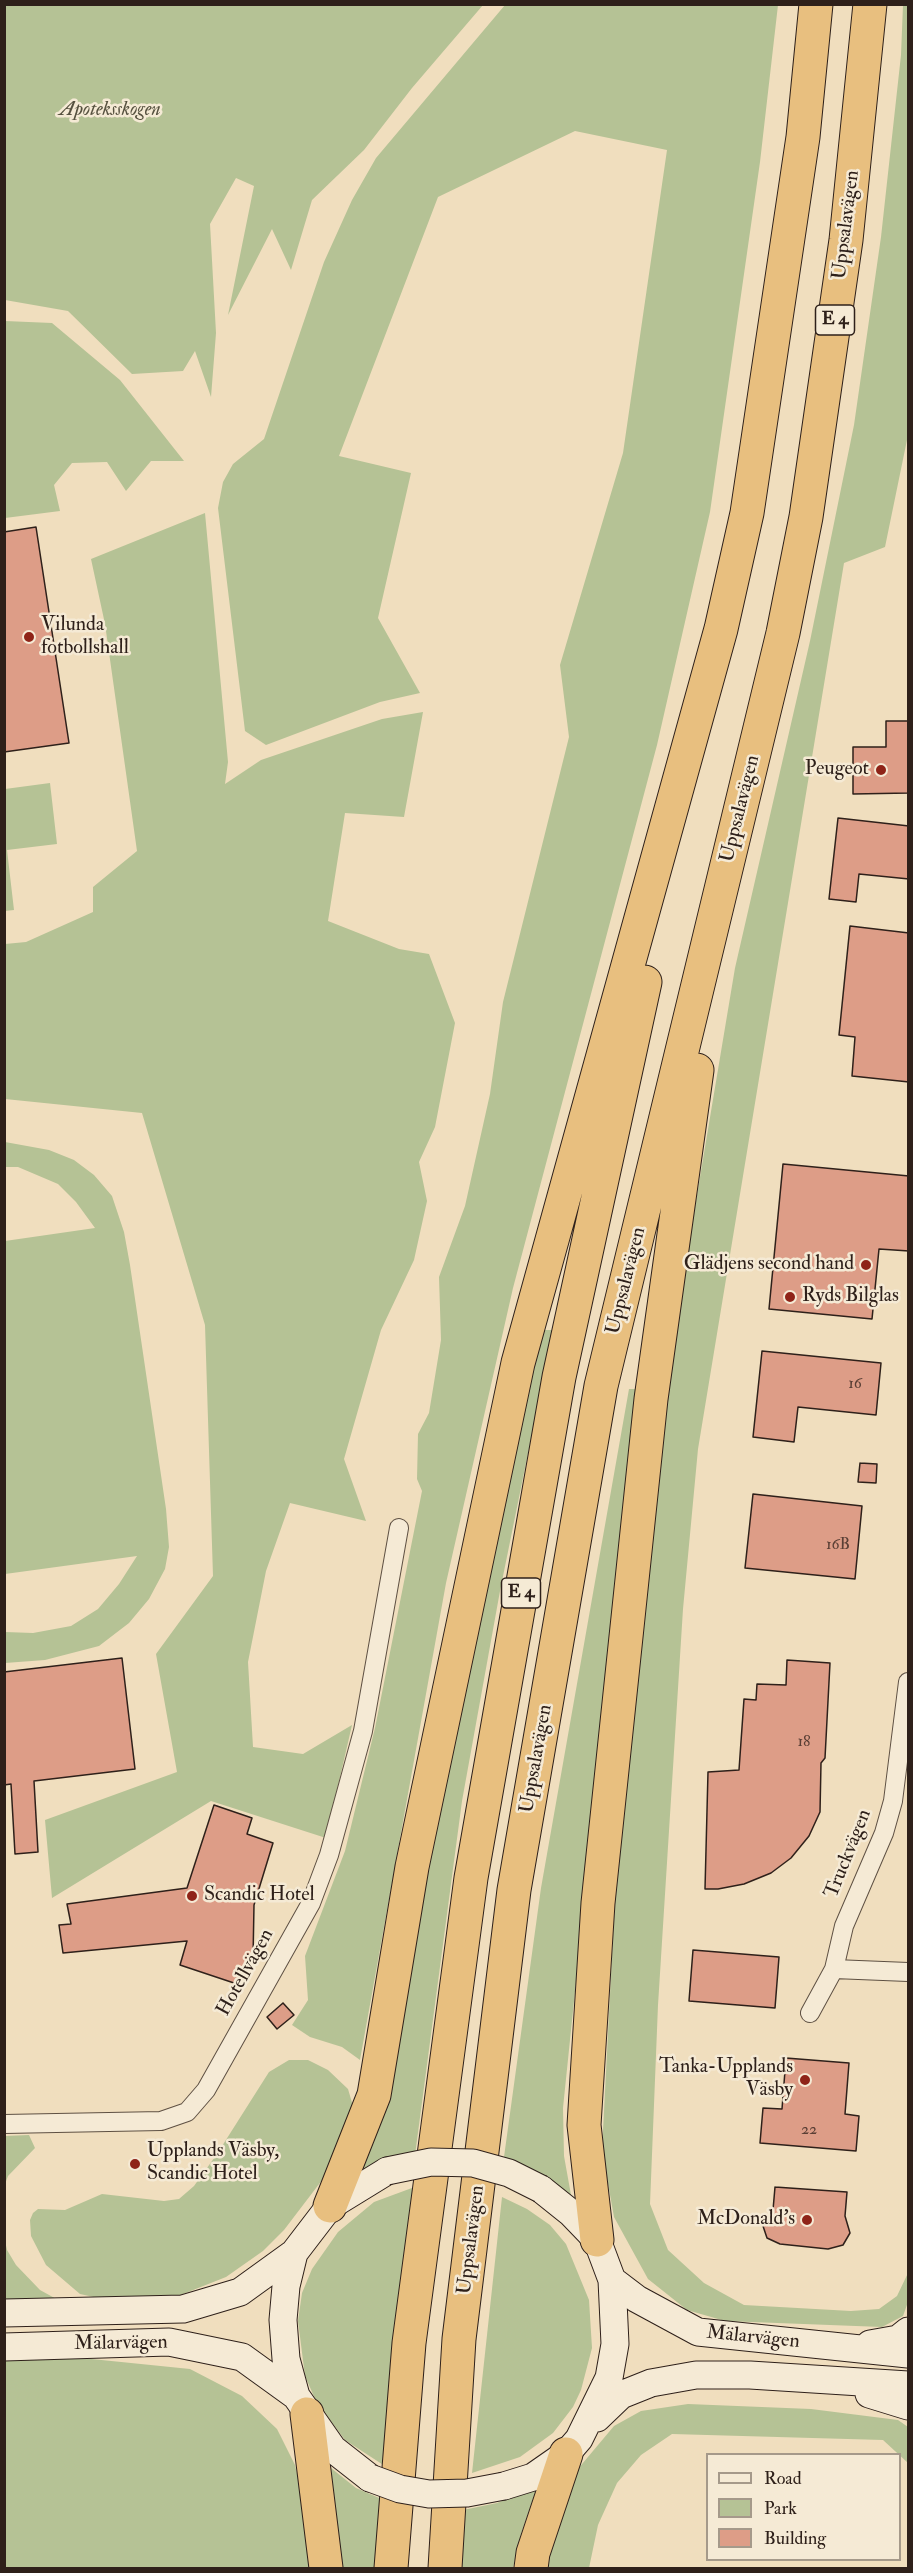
<!DOCTYPE html>
<html>
<head>
<meta charset="utf-8">
<style>
  body { margin:0 }
  #map { position:relative; width:913px; height:2573px; overflow:hidden; background:#f0debe; font-family:"IM FELL Double Pica",serif }
  canvas { display:block }
  .frame { position:absolute; inset:0; border:6px solid #2e201a; pointer-events:none }
  .legend { position:absolute; left:706px; top:2453px; width:195px; height:108px; box-sizing:border-box; background:#f5ead5; border:2px solid #a5998a; margin:0; padding:8px 10px; list-style:none; font-size:18px; color:#2e201a }
  .legend li { display:flex; align-items:center; gap:12px; height:30px }
  .legend b { width:30px; border:2px solid #a5998a }
</style>
</head>
<body>
<div id="map">
<canvas width="913" height="2573"></canvas>
<div class="frame"></div>
<ul class="legend">
<li><b style="height:8px;background:#f5ead5"></b>Road</li>
<li><b style="height:16px;background:#b5c295"></b>Park</li>
<li><b style="height:16px;background:#dd9d87"></b>Building</li>
</ul>
</div>
<script>
const ctx = document.querySelector('canvas').getContext('2d');
ctx.lineJoin = 'round';
function paint(path, color) {
  ctx.fillStyle = color;
  ctx.fill(path, 'evenodd');
}
function poly(rows) {
  const path = new Path2D();
  for (const r of rows) {
    path.moveTo(r[0], r[1]);
    for (let i = 2; i < r.length; i += 2) path.lineTo(r[i], r[i + 1]);
  }
  return path;
}
function trace(path, color, width, dash) {
  ctx.strokeStyle = color;
  ctx.lineWidth = width;
  ctx.lineCap = dash ? 'butt' : 'round';
  ctx.setLineDash(dash || []);
  ctx.stroke(path);
}
function label(font, color, halo, rows, align = 'center') {
  ctx.font = font + ' "IM FELL Double Pica",serif';
  ctx.lineWidth = 5;
  ctx.setLineDash([]);
  ctx.textBaseline = 'middle';
  ctx.strokeStyle = halo;
  ctx.fillStyle = color;
  for (const [text, x, y, turn = 0] of rows) {
    ctx.save();
    ctx.translate(x, y);
    ctx.rotate((+turn || 0) * Math.PI / 180);
    ctx.textAlign = isNaN(turn) ? turn : align;
    if (halo) ctx.strokeText(text, 0, 0);
    ctx.fillText(text, 0, 0);
    ctx.restore();
  }
}
const green = poly([
  [4,5,5,4,483,5,412,88,364,150,312,200,291,270,272,229,228,315,254,186,236,178,210,224,216,333,211,397,195,351,183,371,132,374,68,311,5,300],
  [505,5,778,5,760,162,710,512,657,745,513,1288,446,1583,360,2060,342,2047,310,2037,292,2025,308,2000,305,1956,345,1851,375,1728,422,1491,417,1479,418,1434,429,1413,441,1340,439,1277,465,1206,490,1094,503,1002,569,737,560,665,623,453,667,150,575,131,438,197,339,456,411,473,378,618,420,693,380,702,266,745,245,731,218,508,223,482,233,464,264,439,324,262,352,200,376,158],
  [903,5,908,5,908,435,885,547,844,563,698,1449,683,1609,658,2005,650,2204,668,2250,704,2283,744,2305,851,2311,879,2309,897,2296,908,2273,908,2302,903,2316,882,2327,725,2321,687,2310,648,2279,614,2217,602,2150,615,1897,652,1508,694,1213,735,968,810,641,854,425,881,237,901,55],
  [5,321,52,323,120,380,184,461,151,461,126,491,107,462,72,463,54,485,60,511,5,518],
  [205,513,228,762,225,784,261,760,382,719,423,712,404,817,345,813,328,921,399,949,429,954,455,1023,435,1127,419,1162,427,1201,414,1260,381,1330,344,1459,366,1521,290,1503,266,1571,248,1662,253,1747,303,1754,352,1725,326,1838,211,1801,52,1898,45,1820,177,1772,156,1654,213,1576,205,1325,142,1113,5,1099,5,944,26,942,93,912,93,887,137,851,105,624,91,559],
  [50,783,57,844,7,850,14,910,5,911,5,789],
  [5,1142,49,1150,74,1160,94,1175,112,1196,124,1232,130,1265,166,1509,169,1547,165,1569,149,1599,129,1623,99,1646,45,1660,5,1663,5,1632,33,1633,71,1626,98,1609,119,1584,137,1556,5,1574,5,1241,95,1228,76,1202,58,1184,18,1167,5,1167],
  [541,1330,553,1330,500,1591,462,1801,415,2155,359,2173,384,2108,399,2046,425,1862],
  [629,1389,637,1389,563,2108,564,2156,571,2195,537,2172,504,2157,541,1888],
  [289,2060,308,2060,328,2070,348,2089,353,2106,329,2171,284,2230,263,2251,226,2277,178,2296,107,2300,80,2294,46,2265,31,2236,30,2220,33,2213,38,2209,65,2210,102,2194,164,2201,179,2199,194,2186,217,2154,269,2072],
  [29,2135,35,2148,8,2176,5,2184,5,2136],
  [420,2185,391,2470,345,2440,316,2401,305,2376,298,2321,302,2293,312,2269,338,2232,374,2202],
  [502,2197,527,2209,550,2225,566,2244,589,2300,592,2348,581,2390,573,2407,553,2433,520,2457,472,2473],
  [4,2236,7,2250,16,2265,40,2290,60,2301,5,2307],
  [72,2357,190,2369,242,2396,277,2429,295,2465,311,2533,310,2568,5,2568,4,2359],
  [688,2404,811,2409,898,2420,908,2427,908,2463,883,2440,672,2434,641,2455,617,2483,598,2525,589,2568,543,2568,577,2470,614,2426,641,2411],
  [331,2468,356,2488,384,2500,376,2568,338,2568,337,2521],
  [537,2487,521,2534,513,2568,460,2568,463,2510,497,2503]
]);
const building = poly([
  [36,527,69,743,4,752,4,532,36,527],
  [886,721,909,721,909,793,853,794,853,747,886,747,886,721],
  [838,818,909,826,909,879,859,874,856,902,829,899,838,818],
  [850,926,909,933,909,1082,852,1076,855,1037,839,1035,850,926],
  [783,1164,909,1176,909,1251,879,1249,872,1319,769,1309,783,1164],
  [762,1351,881,1363,876,1415,798,1407,794,1442,753,1437,762,1351],
  [860,1463,877,1464,876,1483,858,1482,860,1463],
  [753,1494,862,1506,855,1579,745,1568,753,1494],
  [122,1658,135,1769,34,1781,38,1852,15,1854,11,1784,4,1785,4,1672,122,1658],
  [787,1660,830,1663,825,1758,821,1763,820,1812,809,1836,791,1858,771,1873,744,1884,718,1889,705,1889,708,1772,739,1770,744,1699,756,1700,757,1684,786,1685,787,1660],
  [214,1805,252,1818,247,1834,273,1843,254,1905,253,1959,242,1969,240,1985,180,1965,187,1941,63,1953,59,1925,71,1924,67,1904,187,1888,214,1805],
  [693,1950,779,1957,775,2008,689,2001,693,1950],
  [283,2003,294,2015,277,2029,267,2017,283,2003],
  [786,2058,849,2063,845,2114,859,2116,856,2151,760,2143,763,2108,782,2109,786,2058],
  [775,2187,847,2192,845,2216,850,2233,843,2245,828,2249,780,2244,767,2238,763,2226,769,2213,773,2210,775,2187]
]);
const minor = poly([
  [834,1969,908,1972],
  [810,2013,834,1969,844,1926,884,1833,893,1801,908,1682],
  [4,2124,161,2121,187,2112,206,2090,311,1903,329,1855,363,1731,399,1528]
]);
const secondary = poly([
  [612,2280,637,2299,698,2332,908,2354],
  [4,2313,183,2309,240,2292,294,2253],
  [870,2344,898,2339,908,2331],
  [4,2347,169,2342,242,2357,296,2396],
  [869,2394,908,2406],
  [597,2418,621,2395,651,2383,696,2375,750,2375,908,2385],
  [370,2478,333,2449,296,2396,286,2359,283,2320,286,2286,294,2253,330,2206,387,2171],
  [504,2486,533,2477,566,2454,579,2439,609,2378,615,2344,612,2280,597,2240,571,2213,541,2189]
]);
const motorway = poly([
  [330,2206,374,2095,412,1867,518,1363,721,629,747,513,803,137,816,4],
  [597,2240,584,2125,598,1903,651,1399,697,1070],
  [307,2414,326,2568],
  [391,2568,409,2343,471,1878,559,1377,645,982],
  [445,2568,459,2339,514,1890,601,1386,783,633,806,517,846,240,870,4],
  [531,2568,533,2553,566,2454]
]);
const secondaryBridge = poly([
  [387,2171,431,2162,473,2163,509,2173,541,2189],
  [370,2478,400,2489,429,2494,467,2493,504,2486]
]);
const markers = [
  [29,637,6,"#8f2418"],
  [881,770,6,"#8f2418"],
  [866,1265,6,"#8f2418"],
  [790,1297,6,"#8f2418"],
  [192,1896,6,"#8f2418"],
  [805,2080,6,"#8f2418"],
  [135,2164,6,"#8f2418"],
  [807,2220,6,"#8f2418"]
];
const numberNames = [
  ["16",855,1385],
  ["16B",838,1546],
  ["18",804,1743],
  ["22",809,2131]
];
const shields = [
  [835,320,39],
  [521,1593,39]
];
const shieldNames = [
  ["E 4",835,320],
  ["E 4",521,1593]
];
const parkNames = [
  ["Apoteksskogen",110,111]
];
const streetNames = [
  ["Uppsalavägen",847,225,-83],
  ["Uppsalavägen",741,809,-76],
  ["Uppsalavägen",627,1281,-76],
  ["Uppsalavägen",537,1759,-80],
  ["Truckvägen",849,1854,-68],
  ["Hotellvägen",246,1973,-61],
  ["Uppsalavägen",472,2240,-83],
  ["Mälarvägen",753,2338,6],
  ["Mälarvägen",121,2344,-1]
];
const poiNames = [
  ["Vilunda",41,626],
  ["fotbollshall",41,649],
  ["Peugeot",869,770,"right"],
  ["Glädjens second hand",854,1265,"right"],
  ["Ryds Bilglas",802,1297],
  ["Scandic Hotel",204,1896],
  ["Tanka-Upplands",793,2068,"right"],
  ["Väsby",793,2091,"right"],
  ["Upplands Väsby,",147,2152],
  ["Scandic Hotel",147,2175],
  ["McDonald's",795,2220,"right"]
];
paint(green, '#b5c295');
paint(building, '#dd9d87');
trace(building, '#2e201a', 1.5);
trace(minor, '#5e5043', 20);
trace(secondary, '#2e201a', 29);
trace(motorway, '#2e201a', 35);
trace(minor, '#f5ead5', 18);
trace(secondary, '#f5ead5', 27);
trace(motorway, '#e8bf7f', 33);
trace(secondaryBridge, '#2e201a', 29, []);
trace(secondaryBridge, '#f5ead5', 27);
for (const [x, y, r, color] of markers) {
  const dot = new Path2D();
  dot.arc(x, y, r, 0, 2 * Math.PI);
  ctx.fillStyle = color;
  ctx.fill(dot);
  trace(dot, '#f5ead5', 2);
}
label('16px', '#5a3f35', null, numberNames);
for (const [x, y, w] of shields) {
  const box = new Path2D();
  box.roundRect(x - w / 2, y - 15, w, 30, 4.5);
  ctx.fillStyle = '#f5ead5';
  ctx.fill(box);
  trace(box, '#2e201a', 1.5);
}
label('bold 18px', '#2e201a', null, shieldNames);
label('italic 20px', '#56513f', '#f5ead5', parkNames);
label('20px', '#2e201a', '#f5ead5', streetNames);
label('20px', '#2e201a', '#f5ead5', poiNames, 'left');
</script>
</body>
</html>
